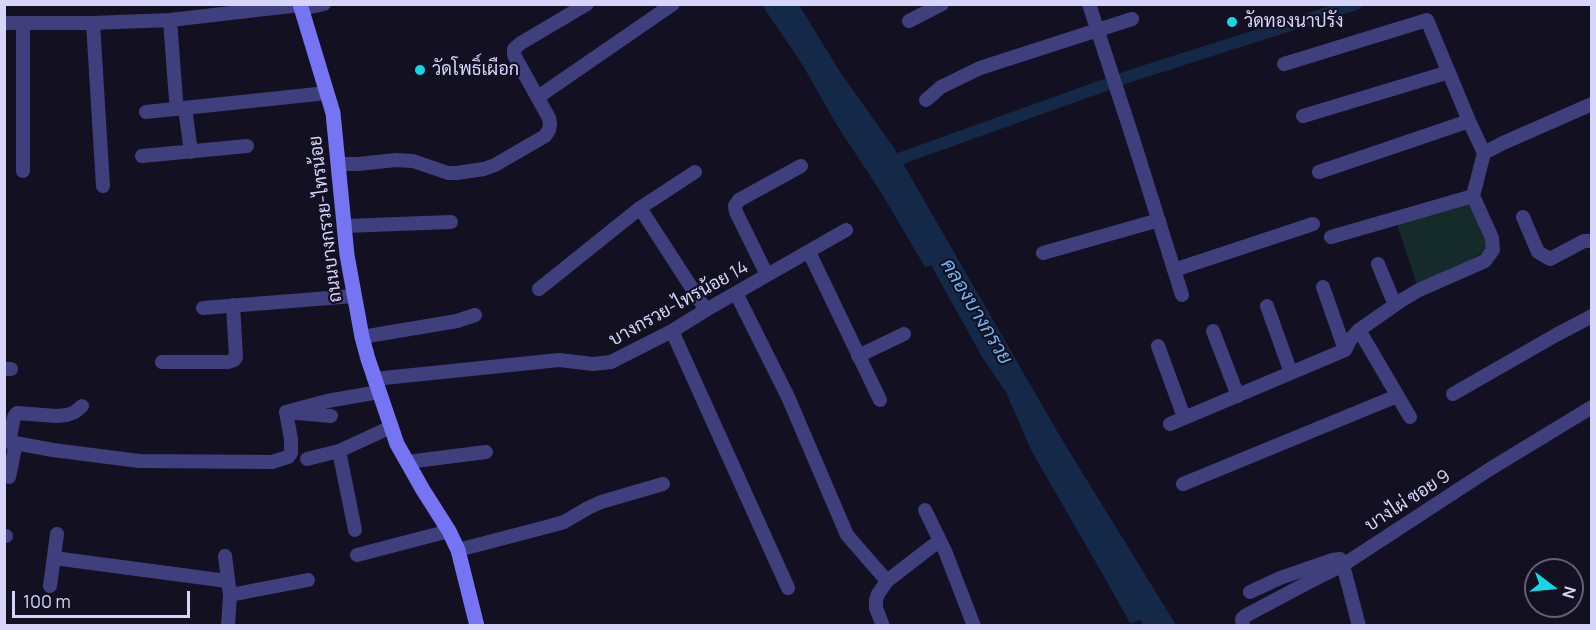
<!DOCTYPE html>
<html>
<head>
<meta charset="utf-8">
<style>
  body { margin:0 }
  #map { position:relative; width:1596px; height:630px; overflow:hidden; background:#131022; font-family:Manrope,sans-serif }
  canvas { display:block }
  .frame { position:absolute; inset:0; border:6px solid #d8d5fb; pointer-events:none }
  .north { position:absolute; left:1524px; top:558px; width:60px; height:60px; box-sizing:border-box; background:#131022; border:2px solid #625f79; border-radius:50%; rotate:106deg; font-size:16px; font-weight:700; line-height:24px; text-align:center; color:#d8d5fb }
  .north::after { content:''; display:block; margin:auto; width:21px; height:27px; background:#15d7e7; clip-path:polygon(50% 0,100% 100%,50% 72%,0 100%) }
  .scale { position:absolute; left:12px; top:591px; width:178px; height:27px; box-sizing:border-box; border:3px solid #d8d5fb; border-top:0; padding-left:8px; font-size:18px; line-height:21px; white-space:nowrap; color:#d8d5fb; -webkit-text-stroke:4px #131022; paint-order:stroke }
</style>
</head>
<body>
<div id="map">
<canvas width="1596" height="630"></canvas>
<div class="frame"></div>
<div class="north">N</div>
<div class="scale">100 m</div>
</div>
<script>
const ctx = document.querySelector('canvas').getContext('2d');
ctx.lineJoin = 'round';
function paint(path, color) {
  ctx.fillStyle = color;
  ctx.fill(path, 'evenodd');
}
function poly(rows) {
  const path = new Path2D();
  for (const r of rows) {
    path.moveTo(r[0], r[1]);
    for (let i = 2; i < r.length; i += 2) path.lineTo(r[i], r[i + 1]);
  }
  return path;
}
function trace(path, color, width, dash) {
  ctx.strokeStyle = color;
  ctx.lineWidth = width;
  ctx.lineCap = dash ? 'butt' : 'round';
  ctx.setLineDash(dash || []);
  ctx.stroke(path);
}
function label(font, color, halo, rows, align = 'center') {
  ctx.font = font + ' Manrope,Sarabun,sans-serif';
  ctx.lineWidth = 4.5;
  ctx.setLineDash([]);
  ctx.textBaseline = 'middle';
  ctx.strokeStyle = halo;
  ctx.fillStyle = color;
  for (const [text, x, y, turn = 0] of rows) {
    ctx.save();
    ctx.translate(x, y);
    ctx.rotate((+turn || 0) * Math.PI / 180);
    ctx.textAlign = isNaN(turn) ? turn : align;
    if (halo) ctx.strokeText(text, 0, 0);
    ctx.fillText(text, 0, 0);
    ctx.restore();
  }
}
const green = poly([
  [1473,196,1492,247,1419,290,1395,219]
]);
const water = poly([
  [762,5,799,5,840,72,894,148,1061,438,1176,625,1143,625,1141,620,1130,623,1106,580,1031,450,1006,392,982,357,931,265,925,267,882,194,838,127,802,64]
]);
const canal = poly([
  [885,164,1133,75,1356,4]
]);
const street = poly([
  [1089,4,1133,139,1182,295],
  [301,9,324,4],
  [170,20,176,100],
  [909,21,942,4],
  [4,23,93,23,170,20,300,5],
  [93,23,103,186],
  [1284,64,1427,20,1469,121,1484,153],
  [538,97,673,4],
  [926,100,941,87,980,68,1132,19],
  [185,108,191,152],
  [146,112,327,93],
  [1303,116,1449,72],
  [142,156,247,146],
  [338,164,358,164,396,160,413,161,448,173,457,173,484,169,495,165,545,136,549,130,550,124,549,118,514,55,514,49,521,43,587,4],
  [23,171,23,23],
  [1319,172,1469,121],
  [640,208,706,310],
  [1523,217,1538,252,1550,259,1584,241,1592,241],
  [345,226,451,222],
  [1331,237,1473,196],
  [809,252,880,400],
  [1043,253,1159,220],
  [1378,264,1395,305],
  [1174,270,1313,224],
  [767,275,736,212,735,206,739,200,801,166],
  [1323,287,1345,350],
  [539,289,640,208,695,172],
  [736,293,788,397,847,535,887,581],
  [1267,306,1291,373],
  [203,308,354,296],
  [1359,330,1410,417],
  [672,331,788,588],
  [1213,331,1238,396],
  [362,337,457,321,475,315],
  [1158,346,1184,417],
  [858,356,904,334],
  [162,362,228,362,234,360,236,357,233,305],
  [4,369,11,369],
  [374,379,559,360,593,364,611,362,672,331,706,310,846,230],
  [1453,394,1556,335,1592,316],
  [331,416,286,412,327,401,379,392],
  [1170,424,1345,350,1350,340,1359,330,1402,300,1419,290,1485,261,1493,250,1492,238,1473,196,1484,153,1503,143,1592,104],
  [4,441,53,450,139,461,272,462,288,457,291,453,291,439,286,412],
  [9,442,14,417,17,413,56,416,67,415,75,412,82,406],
  [339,451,355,530],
  [307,459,339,451,391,427],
  [407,462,486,452],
  [9,477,16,443],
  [1183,484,1397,396],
  [925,510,945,551,974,626],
  [4,536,6,536],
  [458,550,550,526,564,522,588,508,601,502,663,484],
  [357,555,449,531],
  [225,556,230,595,228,626],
  [54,558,227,581],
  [50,586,57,534],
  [1250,592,1280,578,1332,560,1340,559,1343,565,1359,626],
  [230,595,308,580],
  [883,626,876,608,876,600,878,594,887,581,931,547,940,541],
  [1243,626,1242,619,1245,616,1309,582,1343,565,1490,469,1592,407]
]);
const secondary = poly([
  [300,4,333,113,347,255,362,337,368,359,397,444,423,490,449,531,458,550,477,626]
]);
const markers = [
  [1232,22,6,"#15d7e7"],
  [420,70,6,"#15d7e7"]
];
const poiNames = [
  ["วัดทองนาปรัง",1244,22],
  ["วัดโพธิ์เผือก",432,70]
];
const streetNames = [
  ["ถนนบางกรวย-ไทรน้อย",326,219,-97],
  ["บางกรวย-ไทรน้อย 14",679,304,-29],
  ["บางไผ่ ซอย 9",1408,501,-33]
];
const waterNames = [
  ["คลองบางกรวย",976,312,59]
];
paint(green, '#142b2a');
paint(water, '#142948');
trace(canal, '#142948', 12);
trace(street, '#403f7d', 14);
trace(secondary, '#7574f2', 15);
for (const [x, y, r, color] of markers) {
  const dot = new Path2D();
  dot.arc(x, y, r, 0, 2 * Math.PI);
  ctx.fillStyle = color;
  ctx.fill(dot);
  trace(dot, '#131022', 2);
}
label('18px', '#d8d5fb', '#131022', poiNames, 'left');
label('18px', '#d8d5fb', '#131022', streetNames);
label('italic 20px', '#6cb7f2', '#131022', waterNames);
</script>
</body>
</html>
